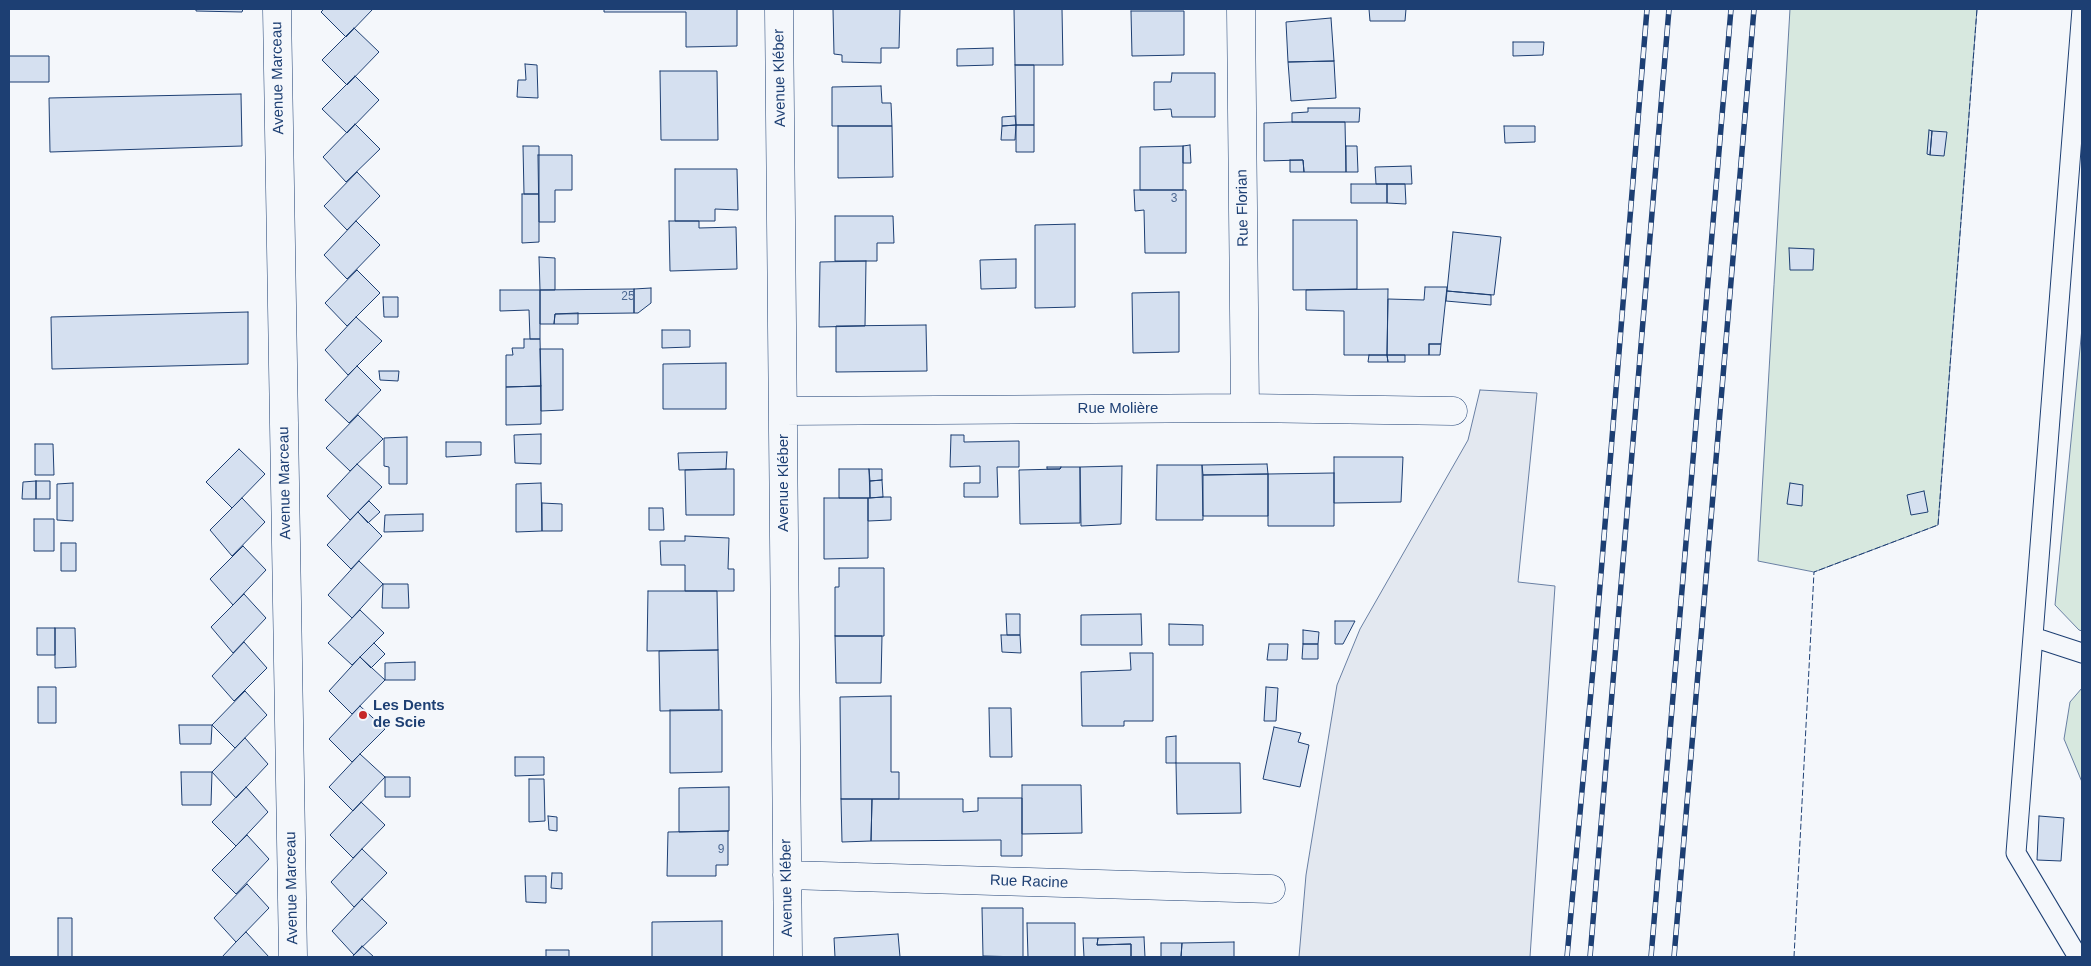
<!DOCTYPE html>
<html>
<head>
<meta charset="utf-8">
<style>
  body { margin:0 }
  #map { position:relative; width:2091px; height:966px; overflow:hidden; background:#f4f7fb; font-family:Helvetica,sans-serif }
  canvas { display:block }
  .frame { position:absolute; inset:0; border:10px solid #1d3f73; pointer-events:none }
</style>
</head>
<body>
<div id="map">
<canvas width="2091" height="966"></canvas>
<div class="frame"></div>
</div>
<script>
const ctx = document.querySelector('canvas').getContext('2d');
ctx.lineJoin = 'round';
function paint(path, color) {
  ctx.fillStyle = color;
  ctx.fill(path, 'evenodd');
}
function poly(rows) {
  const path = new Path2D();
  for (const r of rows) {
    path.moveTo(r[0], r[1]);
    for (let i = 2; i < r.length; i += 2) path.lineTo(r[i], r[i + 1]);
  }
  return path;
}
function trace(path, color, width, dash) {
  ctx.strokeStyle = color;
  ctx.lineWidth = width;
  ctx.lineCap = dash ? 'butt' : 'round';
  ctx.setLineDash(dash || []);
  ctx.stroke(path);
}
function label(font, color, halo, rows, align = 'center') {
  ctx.font = font + ' Helvetica,sans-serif';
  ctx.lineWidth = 4;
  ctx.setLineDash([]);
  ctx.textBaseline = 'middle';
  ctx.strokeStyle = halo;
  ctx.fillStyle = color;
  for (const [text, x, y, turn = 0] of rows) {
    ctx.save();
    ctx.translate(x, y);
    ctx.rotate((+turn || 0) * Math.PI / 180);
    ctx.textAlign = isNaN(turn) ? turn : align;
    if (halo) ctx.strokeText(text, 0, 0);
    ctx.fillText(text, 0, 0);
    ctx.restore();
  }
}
const green = poly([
  [1790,9,1977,9,1938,525,1814,572,1758,561,1790,9],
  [2082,328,2082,631,2079,630,2055,605,2082,328],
  [2082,688,2082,782,2064,739,2070,702,2082,688]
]);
const parking = poly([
  [1480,390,1537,393,1518,582,1555,586,1530,957,1299,957,1306,875,1337,685,1360,629,1468,440,1480,390]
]);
const building = poly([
  [196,9,243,9,242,12,196,11,196,9],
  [324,9,373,9,346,37,321,12,324,9],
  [604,9,737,9,737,46,686,47,686,12,604,12,604,9],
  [833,9,900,9,899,48,881,48,881,63,842,62,842,55,834,54,833,9],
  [1014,9,1062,9,1063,65,1015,65,1014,9],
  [1369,9,1406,9,1405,21,1370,21,1369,9],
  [1131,11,1184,11,1184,55,1132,56,1131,11],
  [1331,18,1334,61,1288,62,1286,22,1331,18],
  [354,28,379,52,347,85,322,60,354,28],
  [1513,42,1544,42,1543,55,1513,56,1513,42],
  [993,48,993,65,957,66,957,49,993,48],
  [9,56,49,56,49,82,9,82,9,56],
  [1334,61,1336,98,1291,101,1288,62,1334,61],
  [525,64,537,65,538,98,517,97,518,80,526,80,525,64],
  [1015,65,1034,65,1034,125,1016,125,1015,65],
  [660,71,717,71,718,140,661,140,660,71],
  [1172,73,1215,73,1215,117,1172,117,1171,109,1154,110,1154,82,1171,82,1172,73],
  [355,76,379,100,347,133,322,109,355,76],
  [881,86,882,103,891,103,892,126,832,126,832,87,881,86],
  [241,94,242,146,50,152,49,98,241,94],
  [1308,108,1360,108,1359,122,1292,122,1292,113,1308,112,1308,108],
  [1015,116,1016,125,1002,126,1002,117,1015,116],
  [1292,122,1345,122,1346,172,1304,172,1303,160,1264,161,1264,123,1292,122],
  [355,124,380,149,346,182,323,157,355,124],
  [1016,125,1034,125,1034,152,1016,152,1016,125],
  [1016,125,1015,140,1001,140,1002,126,1016,125],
  [838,126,892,126,893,177,838,178,838,126],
  [1504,126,1535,126,1535,142,1505,143,1504,126],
  [1929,130,1932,131,1930,155,1927,154,1929,130],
  [1932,131,1947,132,1944,156,1930,155,1932,131],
  [1190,145,1191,163,1183,163,1183,146,1190,145],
  [523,146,539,146,539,194,524,194,523,146],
  [1183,146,1183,190,1140,190,1140,147,1183,146],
  [1346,146,1357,146,1358,172,1346,172,1346,146],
  [538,155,572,155,572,190,555,190,555,222,539,222,538,155],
  [1290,160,1303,160,1304,172,1290,172,1290,160],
  [1411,166,1412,184,1376,184,1375,167,1411,166],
  [675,169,737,169,738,210,715,209,715,221,675,221,675,169],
  [357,172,380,196,347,230,324,206,357,172],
  [1351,184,1387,184,1387,203,1351,203,1351,184],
  [1387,184,1405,184,1406,204,1387,203,1387,184],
  [1134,190,1186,190,1186,253,1145,253,1144,210,1135,211,1134,190],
  [522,194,539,194,539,242,522,243,522,194],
  [835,216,893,216,894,243,877,243,877,261,835,261,835,216],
  [1293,220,1357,220,1357,289,1293,290,1293,220],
  [356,221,380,245,347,279,324,255,356,221],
  [669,221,699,221,699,228,736,227,737,269,670,271,669,221],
  [1075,224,1075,307,1035,308,1035,225,1075,224],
  [1453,232,1501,237,1494,295,1447,291,1453,232],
  [1789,248,1814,249,1813,270,1790,270,1789,248],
  [539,257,555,258,555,290,540,290,539,257],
  [1016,259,1016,288,981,289,980,260,1016,259],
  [866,261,865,326,819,327,820,262,866,261],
  [357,270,380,293,347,326,325,303,357,270],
  [1425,287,1447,287,1441,344,1429,344,1429,355,1387,355,1388,299,1424,300,1425,287],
  [651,288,651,303,638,313,634,313,634,289,651,288],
  [634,289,634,313,555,314,554,324,540,324,540,290,634,289],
  [1388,289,1387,355,1344,355,1344,311,1306,310,1306,290,1388,289],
  [500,290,540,290,540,339,530,339,529,310,500,311,500,290],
  [1447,291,1491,295,1491,305,1446,301,1447,291],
  [1179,292,1179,352,1133,353,1132,293,1179,292],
  [383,297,398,297,398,317,384,317,383,297],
  [248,312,248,364,52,369,51,317,248,312],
  [578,313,578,324,554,324,555,314,578,313],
  [356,317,382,341,348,375,325,350,356,317],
  [926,325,927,371,836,372,836,326,926,325],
  [662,330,690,330,690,347,662,348,662,330],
  [524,339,540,339,541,386,506,387,506,355,513,355,512,348,524,348,524,339],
  [1429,344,1441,344,1440,355,1429,355,1429,344],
  [540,349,563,349,563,410,541,411,540,349],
  [1369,355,1387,355,1388,362,1368,362,1369,355],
  [1387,355,1405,355,1405,362,1388,362,1387,355],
  [726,363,726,409,663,409,663,364,726,363],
  [357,366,381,390,349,423,325,400,357,366],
  [379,371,399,371,398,381,380,380,379,371],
  [541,386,541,424,506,425,506,387,541,386],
  [358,415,383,439,350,471,326,448,358,415],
  [541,434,541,464,515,463,514,435,541,434],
  [951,435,964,435,964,442,1019,441,1019,467,997,467,998,497,964,497,964,483,980,483,980,466,950,467,951,435],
  [407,437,407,484,389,484,389,467,384,466,384,438,407,437],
  [446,442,481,442,481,455,446,457,446,442],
  [35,444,53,444,54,475,35,475,35,444],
  [239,449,265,474,232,508,206,482,239,449],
  [727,452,726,469,679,470,678,453,727,452],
  [1334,457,1403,457,1401,502,1334,503,1334,457],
  [357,464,382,487,350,520,327,496,357,464],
  [1267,464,1268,474,1203,475,1202,465,1267,464],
  [1157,465,1202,465,1203,520,1156,520,1157,465],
  [1122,466,1121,524,1081,526,1080,467,1122,466],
  [1047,467,1061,467,1060,469,1047,469,1047,467],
  [1061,467,1080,467,1080,523,1020,524,1019,470,1060,469,1061,467],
  [726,469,734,469,734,515,686,515,685,470,726,469],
  [839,469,869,469,870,498,839,498,839,469],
  [869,469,882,469,882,480,870,481,869,469],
  [1334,473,1334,526,1268,526,1268,474,1334,473],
  [1268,474,1268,516,1203,516,1203,475,1268,474],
  [882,480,883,497,870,498,870,481,882,480],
  [36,481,50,481,50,499,36,499,36,481],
  [36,481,36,499,22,499,23,482,36,481],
  [73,483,73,521,57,520,57,484,73,483],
  [541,483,542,531,516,532,516,484,541,483],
  [1790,483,1803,485,1802,506,1787,504,1790,483],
  [1924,491,1928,512,1911,515,1907,495,1924,491],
  [883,497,891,497,891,520,868,521,868,498,883,497],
  [242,498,265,522,232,556,210,530,242,498],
  [824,498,868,498,868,558,824,559,824,498],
  [369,501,380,512,368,523,358,512,369,501],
  [542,503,562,504,562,531,542,531,542,503],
  [649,508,663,508,664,530,649,530,649,508],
  [358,512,382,536,351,569,327,545,358,512],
  [423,514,423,531,384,532,385,515,423,514],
  [34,519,54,519,54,551,34,551,34,519],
  [685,536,729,538,728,569,734,569,734,591,685,591,685,565,661,565,660,541,685,541,685,536],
  [61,543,76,543,76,571,61,571,61,543],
  [243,546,266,570,233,605,210,579,243,546],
  [359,561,383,584,352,618,328,595,359,561],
  [839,568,884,568,884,636,835,636,835,587,839,587,839,568],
  [383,584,408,584,409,608,382,608,383,584],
  [648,591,717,591,718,650,647,651,648,591],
  [244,594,266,618,233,653,211,627,244,594],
  [360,610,384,633,352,665,328,643,360,610],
  [1006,614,1020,614,1020,635,1007,635,1006,614],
  [1141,614,1142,645,1081,645,1081,615,1141,614],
  [1335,621,1355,621,1343,644,1335,644,1335,621],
  [1169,624,1203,625,1203,645,1169,645,1169,624],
  [37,628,55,628,55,655,37,655,37,628],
  [55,628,75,628,76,667,55,668,55,628],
  [1303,630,1319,632,1318,644,1303,644,1303,630],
  [1001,635,1020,635,1021,653,1002,652,1001,635],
  [835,636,882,636,881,683,836,683,835,636],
  [244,642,267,668,234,701,212,676,244,642],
  [374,643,385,654,371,668,360,657,374,643],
  [1269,644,1288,644,1287,660,1267,660,1269,644],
  [1303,644,1318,644,1318,659,1302,659,1303,644],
  [718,650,719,710,660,711,659,651,718,650],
  [1130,653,1153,653,1153,721,1124,721,1124,726,1082,726,1081,672,1131,670,1130,653],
  [360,657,385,680,352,714,329,691,360,657],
  [415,662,415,680,385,680,385,663,415,662],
  [38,687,56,687,56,723,38,723,38,687],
  [1266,687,1278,688,1276,721,1264,721,1266,687],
  [245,691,267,715,235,748,212,725,245,691],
  [891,696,891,772,899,772,899,799,841,799,840,697,891,696],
  [360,706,385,729,352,762,329,739,360,706],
  [989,708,1011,708,1012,757,990,757,989,708],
  [670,710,722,710,722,772,670,773,670,710],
  [179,725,212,725,211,744,180,744,179,725],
  [1274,727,1301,733,1298,742,1309,745,1300,787,1263,779,1274,727],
  [1176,736,1176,763,1166,763,1166,737,1176,736],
  [245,738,268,764,236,798,212,772,245,738],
  [360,754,385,777,353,811,329,787,360,754],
  [515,757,544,757,544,775,515,776,515,757],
  [1176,763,1240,763,1241,813,1177,814,1176,763],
  [181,772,212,772,211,805,182,805,181,772],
  [385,777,410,777,410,797,385,797,385,777],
  [529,779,544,779,545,821,529,822,529,779],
  [1022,785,1081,785,1082,833,1022,834,1022,785],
  [246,787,268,812,236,846,212,822,246,787],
  [729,787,729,831,679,832,679,788,729,787],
  [978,798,1022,798,1022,856,1001,856,1001,840,871,841,872,799,963,799,963,812,978,811,978,798],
  [841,799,872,799,871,841,842,842,841,799],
  [361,802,385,825,353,858,330,835,361,802],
  [548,816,557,817,557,831,549,830,548,816],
  [2039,816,2064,818,2061,861,2037,860,2039,816],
  [728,831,728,865,716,865,716,876,667,876,668,832,728,831],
  [247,835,269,859,236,894,212,870,247,835],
  [362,849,387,873,354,907,331,882,362,849],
  [552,873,562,873,562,889,551,888,552,873],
  [525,876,546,876,546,903,526,902,525,876],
  [247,884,269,908,236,942,214,918,247,884],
  [362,899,387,923,354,955,332,931,362,899],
  [982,908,1023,908,1023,957,983,956,982,908],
  [58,918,72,918,72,957,58,957,58,918],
  [722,921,722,957,652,957,652,922,722,921],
  [1027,923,1075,923,1075,957,1028,957,1027,923],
  [246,932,269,957,222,957,236,942,246,932],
  [898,934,900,957,835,957,834,938,898,934],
  [1144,937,1145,957,1131,957,1131,944,1097,945,1098,938,1144,937],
  [1083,938,1098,938,1097,945,1131,944,1131,957,1084,957,1083,938],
  [1234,942,1234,957,1181,957,1182,943,1234,942],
  [1161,943,1182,943,1181,957,1161,957,1161,943],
  [362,946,374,957,352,957,362,946],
  [546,950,569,950,569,957,546,957,546,950]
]);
const service = poly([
  [2033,637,2082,653],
  [2078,957,2016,853,2082,9]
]);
const minor = poly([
  [277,9,293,957],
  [779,9,788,957],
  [1241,9,1245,408],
  [784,411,1245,408,1453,411],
  [787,875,1271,889]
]);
const rail = poly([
  [1567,957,1595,647,1647,9],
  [1590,957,1669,9],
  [1651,957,1731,9],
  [1674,957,1754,9]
]);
const fence = poly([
  [1794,957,1814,572,1938,525,1977,9]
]);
const markers = [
  [363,715,5,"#c62828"]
];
const numberNames = [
  ["3",1174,199],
  ["25",628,297],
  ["9",721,850]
];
const streetNames = [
  ["Avenue Marceau",278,78,-91],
  ["Avenue Kléber",780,78,-91],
  ["Rue Florian",1243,208,-91],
  ["Rue Molière",1118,409],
  ["Avenue Marceau",285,483,-91],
  ["Avenue Kléber",784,483,-90],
  ["Rue Racine",1029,882,2],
  ["Avenue Marceau",292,888,-91],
  ["Avenue Kléber",787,888,-91]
];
const poiNames = [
  ["Les Dents",373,706],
  ["de Scie",373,723]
];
paint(green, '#d7e8df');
trace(green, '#687fa3', 1);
paint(parking, '#e3e8f0');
trace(parking, '#687fa3', 1);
paint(building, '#d5e0f0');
trace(building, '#1d3f73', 1);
trace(service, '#1d3f73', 21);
trace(minor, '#1d3f73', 29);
trace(service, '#f4f7fb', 19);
trace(minor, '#f4f7fb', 28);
trace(rail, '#1d3f73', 5.5);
trace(rail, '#f4f7fb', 4, [11]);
trace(fence, '#1d3f73', 1, [6, 2.5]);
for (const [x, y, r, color] of markers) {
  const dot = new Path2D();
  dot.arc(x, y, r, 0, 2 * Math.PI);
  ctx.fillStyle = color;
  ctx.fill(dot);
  trace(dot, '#f4f7fb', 2);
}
label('12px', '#4b6792', null, numberNames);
label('15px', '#1d3f73', '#f4f7fb', streetNames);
label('bold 15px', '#1d3f73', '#f4f7fb', poiNames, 'left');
</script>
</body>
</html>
